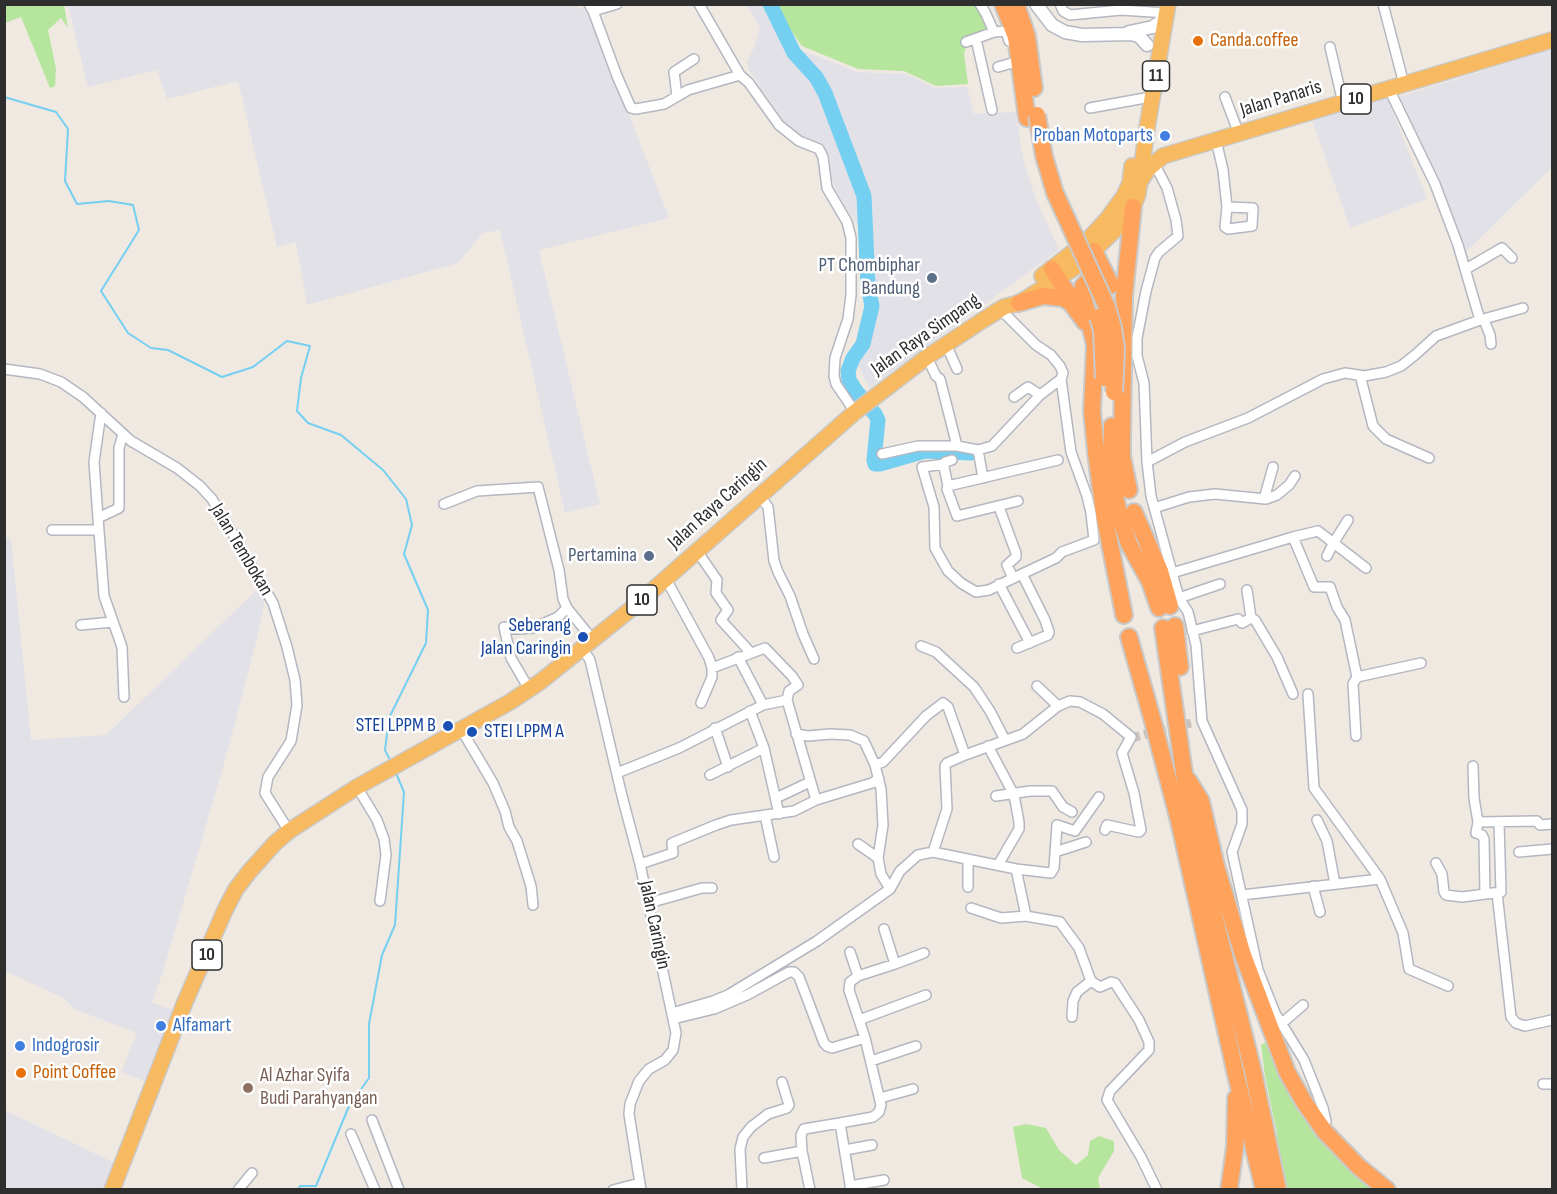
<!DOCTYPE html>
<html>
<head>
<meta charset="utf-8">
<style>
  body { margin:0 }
  #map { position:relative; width:1557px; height:1194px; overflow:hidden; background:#efe9e1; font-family:"Sofia Sans Condensed",sans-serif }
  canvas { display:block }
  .frame { position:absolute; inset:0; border:6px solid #2e2e2e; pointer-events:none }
</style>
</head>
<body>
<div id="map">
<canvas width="1557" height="1194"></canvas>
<div class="frame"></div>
</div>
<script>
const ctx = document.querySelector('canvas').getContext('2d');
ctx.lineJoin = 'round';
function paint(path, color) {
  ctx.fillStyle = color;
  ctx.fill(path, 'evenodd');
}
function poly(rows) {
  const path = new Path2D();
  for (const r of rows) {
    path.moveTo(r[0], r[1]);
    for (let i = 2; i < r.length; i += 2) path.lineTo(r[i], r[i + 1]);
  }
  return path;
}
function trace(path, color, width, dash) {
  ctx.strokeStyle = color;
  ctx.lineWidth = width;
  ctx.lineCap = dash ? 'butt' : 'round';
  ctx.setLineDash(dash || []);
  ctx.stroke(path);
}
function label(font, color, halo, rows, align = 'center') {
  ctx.font = font + ' "Sofia Sans Condensed",sans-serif';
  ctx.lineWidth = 5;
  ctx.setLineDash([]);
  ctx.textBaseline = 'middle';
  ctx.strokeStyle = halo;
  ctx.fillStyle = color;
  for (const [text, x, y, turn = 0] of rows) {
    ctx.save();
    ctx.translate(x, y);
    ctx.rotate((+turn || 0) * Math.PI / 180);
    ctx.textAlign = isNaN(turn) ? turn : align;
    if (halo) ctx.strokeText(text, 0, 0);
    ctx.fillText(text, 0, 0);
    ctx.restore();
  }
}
const industrial = poly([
  [569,4,589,11,669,218,539,250,600,504,565,513,500,230,483,233,458,263,307,305,296,242,277,247,238,81,167,99,157,70,88,87,68,5],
  [747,5,765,5,777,15,799,49,857,72,906,74,935,88,967,87,974,114,1015,112,1024,162,1035,197,1059,250,869,388,853,353,862,339,869,307,863,234,839,196,832,179,830,156,822,145,793,134,749,70,747,61,755,46,760,27],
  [1552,49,1552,167,1466,252,1396,98],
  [1386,95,1427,199,1350,228,1312,119],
  [4,538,11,539,31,740,106,735,269,578,257,639,222,771,163,971,152,1003,174,1010,147,1082,121,1072,137,1033,74,1009,65,999,5,971],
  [4,1110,117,1164,106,1189,5,1189]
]);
const green = poly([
  [4,5,64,5,68,28,61,18,48,30,56,69,55,86,50,88,21,17,5,23],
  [773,5,983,5,995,25,967,45,964,53,968,84,936,86,904,71,858,69,802,46],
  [1266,1042,1280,1078,1300,1110,1376,1189,1283,1189,1275,1150,1277,1133,1265,1076,1261,1045],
  [1026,1124,1046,1128,1059,1150,1076,1165,1088,1155,1090,1141,1099,1136,1114,1141,1114,1151,1098,1178,1100,1189,1043,1189,1022,1178,1013,1127]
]);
const stream = poly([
  [4,97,56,112,68,129,65,181,77,204,109,201,133,205,139,230,101,291,128,333,151,348,168,350,222,377,253,367,287,341,310,346,301,378,297,411,308,423,341,435,383,470,406,499,412,525,404,554,428,610,426,643,389,718,385,750,391,762],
  [298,1190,300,1186,316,1186,349,1106,369,1078,369,1024,382,955,395,925,404,792,396,773]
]);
const river = poly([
  [770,4,794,53,816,77,825,93,864,196,868,286,872,306,863,344,853,358,848,371,849,380,856,391,875,414,878,420,874,460,875,464,880,464,925,451,971,453]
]);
const minorTunnel = poly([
  [1131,738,1191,723]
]);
const minor = poly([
  [589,4,593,11,617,76,631,108,636,109,664,104,688,90,740,75],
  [699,4,740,75,749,83,779,125,799,141,819,149,823,157,827,188,847,222,851,238,851,295,848,319,835,358,834,376,836,384,855,412],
  [980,4,985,12,994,32],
  [1060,4,1063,11,1070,15,1121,10,1167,13],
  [1383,4,1404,84],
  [593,11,617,4],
  [976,39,992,110],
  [966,42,994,32,1006,31,1009,41],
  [1330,47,1343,103],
  [998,67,1012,63],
  [1389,89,1435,184,1458,245,1480,320],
  [677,96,674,72,694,59],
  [1225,97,1239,134],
  [1090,108,1145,98],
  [1216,140,1223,170,1227,207,1225,227,1228,229,1252,226,1253,208,1227,207],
  [1154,163,1167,188,1176,220,1178,236,1159,252,1155,258,1146,291,1137,338,1137,356,1144,383,1147,462,1151,496,1179,598,1188,612,1196,645,1202,721,1242,810,1242,824,1232,852,1258,970,1275,1013,1304,1060,1323,1108,1326,1121],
  [1466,269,1502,248,1512,258],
  [1484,320,1490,335,1491,344],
  [946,344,957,369],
  [927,357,936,376,940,379,957,446],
  [4,369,40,374,61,382,83,397,131,441,177,468,200,486,212,499,233,534,273,603,287,647,295,680,297,705,291,741,268,777,265,793,289,831],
  [1360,375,1373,426,1386,439,1429,458],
  [1014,397,1028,387,1040,395],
  [123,434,119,448,119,508,98,518,104,596,122,647,124,697],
  [978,450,983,478],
  [882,454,918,446,957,446,978,450,992,446,1040,395,1061,379,1063,373,1060,366,1051,355,1036,345,1000,309],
  [952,460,945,462,944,467,948,486,947,489,957,516,1018,501],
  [1147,462,1185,442,1248,418,1323,379,1345,373,1364,376,1386,372,1401,366,1415,355,1436,336,1480,320,1523,308],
  [945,464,922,467,934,507,935,548,948,571,961,583,976,592,989,590,1022,574],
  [948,486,1058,460],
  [759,495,768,507,774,561,778,572,790,596,803,634,814,659],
  [1264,499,1273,467],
  [444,504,477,491,538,487,559,570,563,599,567,608,593,640],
  [999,507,1016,553,1016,557,1007,565,1013,578],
  [1154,508,1189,497,1215,494,1266,499,1277,495,1289,485,1295,476],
  [98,518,94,462,101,413],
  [52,530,98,530],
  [1293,537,1314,587,1330,587,1337,607,1345,620,1357,677,1353,684,1356,736],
  [697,551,717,580,716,593,728,610,721,620,751,653],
  [1327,556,1334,542,1348,520],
  [1172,573,1293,537,1318,531,1366,568],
  [666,579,709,658,712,668,712,677,701,703],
  [999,584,1030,643],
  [1247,590,1251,618],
  [1179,598,1220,584],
  [81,625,112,622],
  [1192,631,1238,619,1242,623,1251,618,1255,620,1277,657,1293,694],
  [921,646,936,652,974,687,990,711,1005,740],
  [582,648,590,660,622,796,640,864,676,1033,673,1050,665,1060,649,1069,639,1081,630,1104,629,1114,641,1190],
  [1017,648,1048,635,1049,632,1045,620,1022,574,1056,558,1062,552,1094,540,1091,513,1087,496,1071,452,1061,379],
  [738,657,763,705],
  [712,668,765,648,792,676,798,685,789,691,787,700,816,800],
  [1357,677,1421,663],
  [1037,686,1058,706,1070,701,1080,702,1103,714,1131,737,1122,753,1134,793,1141,830,1139,832,1107,825,1105,830],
  [529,689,511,658,504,627,519,629,533,628,558,617,567,608],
  [1308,694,1314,788,1380,879,1403,933,1409,969,1448,986],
  [750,711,764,748,779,814],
  [715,728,728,767],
  [461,729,493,783,505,811,509,827,517,841,531,886,533,905],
  [796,734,808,736,830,734,850,735,864,741,875,765,881,789,883,825,878,858],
  [988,746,1014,795,1019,822,1019,829,998,865],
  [875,765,883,762,926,716,943,703,948,707,965,755,1023,734,1058,706],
  [1473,766,1474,798,1478,822,1476,833,1482,835,1484,839,1485,894],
  [617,773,679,748,763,705,787,700],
  [710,775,764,748],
  [357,787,377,820,384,839,386,855,380,901],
  [996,796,1030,791,1052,791,1063,807,1072,812],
  [776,798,810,782],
  [765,815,774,857],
  [1317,820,1327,841,1335,884],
  [1478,822,1537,821,1540,825,1552,824],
  [858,844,878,858,881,874,890,889],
  [933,852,947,809,945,766,947,763,965,755],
  [1055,852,1086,842],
  [1519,852,1552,849],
  [968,860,968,887],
  [1436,863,1442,874,1444,892,1446,895,1462,897,1501,892,1499,823],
  [640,864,673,853,672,843,716,825,731,820,794,811,816,800,872,783,879,779],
  [1313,886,1320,912],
  [1497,893,1511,1017,1516,1023,1525,1026,1552,1020],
  [1242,895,1380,879],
  [649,903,702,888,712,888],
  [971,908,1001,918,1026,916,1016,869],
  [1026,916,1060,922,1079,948,1091,981,1100,987,1111,982,1115,983,1139,1020,1149,1042,1149,1050,1110,1091,1107,1100,1141,1157,1157,1190],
  [850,952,858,976],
  [895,964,924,953],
  [672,1013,713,1001,728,995,817,941,890,889,900,871,918,855,933,852,1016,869,1051,873,1054,868,1057,825,1075,831,1099,797],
  [1072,1017,1073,1001,1077,992,1091,981],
  [673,1019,714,1009,747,995,789,972,794,972,799,977,824,1043,827,1046,832,1048,865,1038,881,1105,879,1112,873,1117,840,1123,851,1190],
  [859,1020,926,995],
  [1281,1024,1303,1005],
  [865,1038,849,990,850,982,858,976,895,964,884,929],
  [871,1061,916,1046],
  [1543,1084,1552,1084],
  [880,1098,913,1089],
  [372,1120,399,1190],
  [351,1134,375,1190],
  [845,1150,872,1145],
  [764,1158,802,1151],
  [850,1186,884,1180],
  [238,1190,252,1173],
  [613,1190,640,1183],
  [742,1190,740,1149,743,1137,751,1127,768,1114,787,1108,789,1105,782,1082],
  [810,1190,802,1151,801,1135,804,1129,840,1123]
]);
const secondary = poly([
  [1036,4,1052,25,1065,32,1082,35,1132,34,1140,37,1147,45],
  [1129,32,1153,27,1160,22,1167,13]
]);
const trunk = poly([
  [1142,179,1148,169,1163,156,1552,40],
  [1042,276,1086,242,1108,218,1124,196,1130,183,1132,166],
  [112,1190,185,1002,225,910,236,889,249,872,275,843,289,831,357,787,510,702,540,682,636,605,855,412,927,357,983,320,1004,307,1019,303,1079,265,1117,228,1133,207,1138,194,1147,128,1168,4]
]);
const motorway = poly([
  [1003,4,1016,37,1027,118],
  [1016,4,1027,36,1034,88],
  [1094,251,1111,285],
  [1052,269,1076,306],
  [1110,283,1103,279,1091,278,1083,286,1082,291,1095,345,1092,411,1096,452,1104,514,1124,615],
  [1019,303,1043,296,1063,298,1071,303,1085,322],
  [1112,426,1111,480,1120,517,1129,544,1150,582,1159,608],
  [1129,490,1122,456,1122,440,1124,296,1133,207],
  [1134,512,1160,571,1170,606],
  [1175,626,1180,667],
  [1163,628,1192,828,1253,1071,1278,1190],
  [1129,637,1152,718,1179,821,1236,1075,1264,1190],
  [1188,780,1201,801,1216,866,1243,955,1287,1072,1304,1102,1325,1132,1359,1167,1387,1190],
  [1229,1190,1235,1147,1236,1098]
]);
const motorwayBridge = poly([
  [1037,115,1044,156,1055,193,1107,307,1113,328,1116,349,1114,392],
  [1098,317,1102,330,1104,378]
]);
const markers = [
  [1198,41,6,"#e8710a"],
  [1165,136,6,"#3f7fe0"],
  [932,278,6,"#5c6f8a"],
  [649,556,6,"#5c6f8a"],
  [583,637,6,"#1a4fb4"],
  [448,726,6,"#1a4fb4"],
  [472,732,6,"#1a4fb4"],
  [161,1026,6,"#3f7fe0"],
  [20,1046,6,"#3f7fe0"],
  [21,1073,6,"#e8710a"],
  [248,1088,6,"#8d6e63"]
];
const shields = [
  [1156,76,27],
  [1356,99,30],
  [642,600,30],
  [207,955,30]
];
const shieldNames = [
  ["11",1156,76],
  ["10",1356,99],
  ["10",642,600],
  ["10",207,955]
];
const foodNames = [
  ["Canda.coffee",1210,41],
  ["Point Coffee",33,1073]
];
const streetNames = [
  ["Jalan Panaris",1281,99,-17],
  ["Jalan Raya Simpang",926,335,-35],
  ["Jalan Raya Caringin",718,504,-42],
  ["Jalan Tembokan",241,550,59],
  ["Jalan Caringin",654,925,78]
];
const shopNames = [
  ["Proban Motoparts",1153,136,"right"],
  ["Alfamart",173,1026],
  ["Indogrosir",32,1046]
];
const serviceNames = [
  ["PT Chombiphar",920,266],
  ["Bandung",920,289],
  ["Pertamina",637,556]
];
const transitNames = [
  ["Seberang",571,626],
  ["Jalan Caringin",571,649],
  ["STEI LPPM B",436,726],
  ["STEI LPPM A",484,732,"left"]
];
const educationNames = [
  ["Al Azhar Syifa",260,1076],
  ["Budi Parahyangan",260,1099]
];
paint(industrial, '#e3e1e8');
paint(green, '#b6e59e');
trace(stream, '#75cff0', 2);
trace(river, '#75cff0', 15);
trace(minorTunnel, '#c8c4bd', 9, [9, 4.5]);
trace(minor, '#b4b7c1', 12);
trace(secondary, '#b4b7c1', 15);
trace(trunk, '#c9c9c9', 18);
trace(motorway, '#c9c9c9', 20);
trace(minor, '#fff', 9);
trace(secondary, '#fff', 12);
trace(trunk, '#f8ba60', 15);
trace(motorway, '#ffa35c', 16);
trace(motorwayBridge, '#c9c9c9', 20, []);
trace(motorwayBridge, '#ffa35c', 16);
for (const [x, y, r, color] of markers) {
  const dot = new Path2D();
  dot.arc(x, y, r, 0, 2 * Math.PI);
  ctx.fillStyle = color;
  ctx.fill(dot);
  trace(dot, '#fff', 2);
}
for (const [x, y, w] of shields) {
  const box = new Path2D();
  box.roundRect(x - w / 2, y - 15, w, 30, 4.5);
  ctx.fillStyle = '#fff';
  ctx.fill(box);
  trace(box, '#2e2e2e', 1.5);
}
label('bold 18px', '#2e2e2e', null, shieldNames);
label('20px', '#c56008', '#fff', foodNames, 'left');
label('20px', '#2e2e2e', '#fff', streetNames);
label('20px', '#366cbe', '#fff', shopNames, 'left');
label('20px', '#4e5e75', '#fff', serviceNames, 'right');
label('20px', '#164399', '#fff', transitNames, 'right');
label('20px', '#785e54', '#fff', educationNames, 'left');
</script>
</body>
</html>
